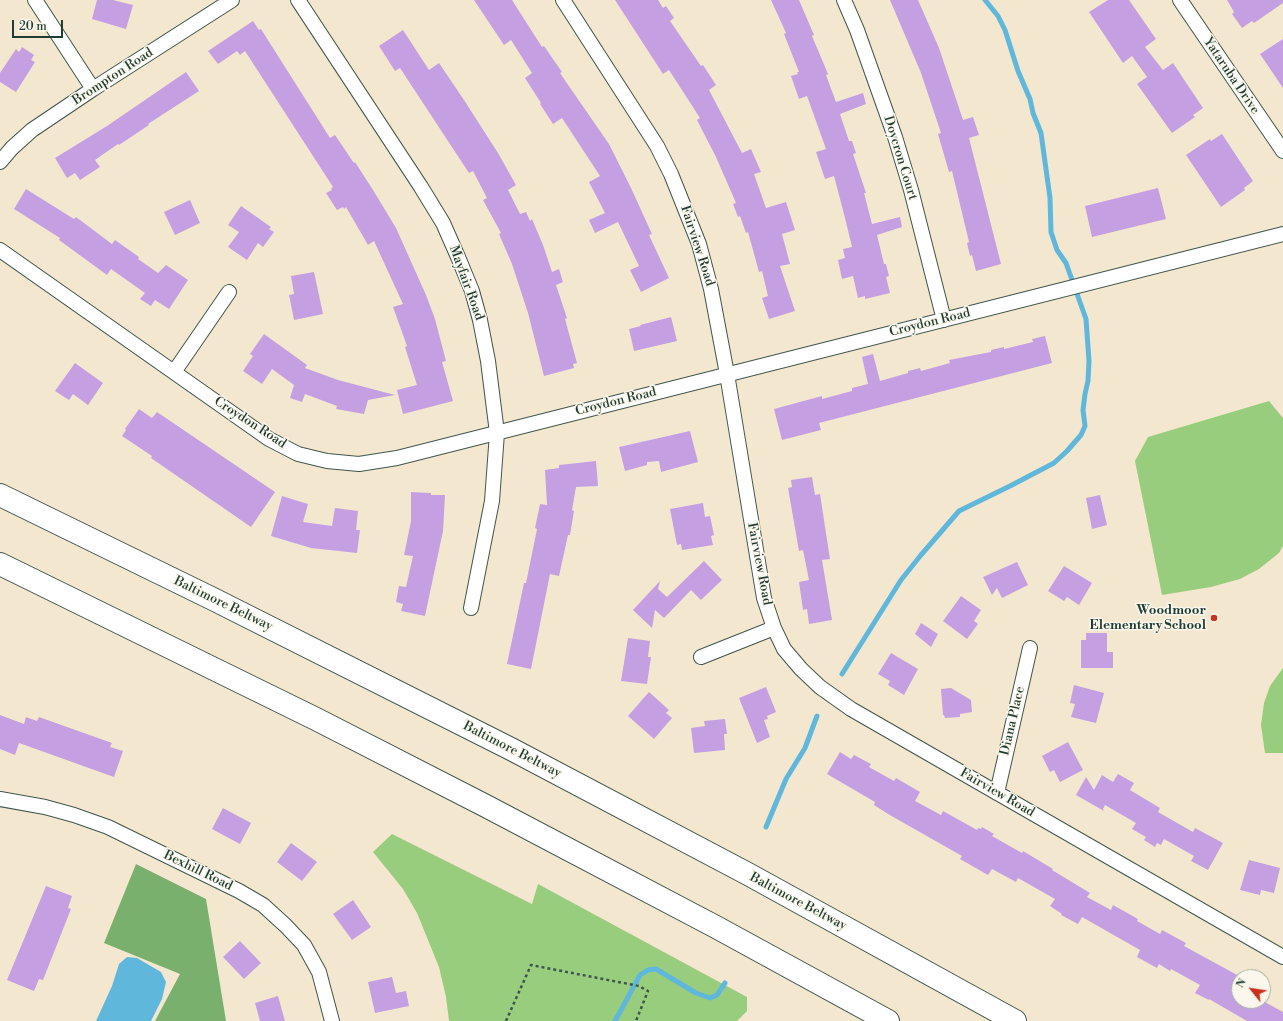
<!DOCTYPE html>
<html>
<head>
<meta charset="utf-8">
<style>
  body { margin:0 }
  #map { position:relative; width:1283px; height:1021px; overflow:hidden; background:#f4e7cf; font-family:"Libre Bodoni",serif }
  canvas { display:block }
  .north { position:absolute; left:1231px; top:969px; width:40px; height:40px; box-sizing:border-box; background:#fbf7ec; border:1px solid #a3ada2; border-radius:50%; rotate:300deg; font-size:11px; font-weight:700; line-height:16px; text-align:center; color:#1f3d34 }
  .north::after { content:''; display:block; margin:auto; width:14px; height:18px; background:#c8321e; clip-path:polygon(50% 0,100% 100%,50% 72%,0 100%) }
  .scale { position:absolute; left:12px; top:20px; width:51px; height:18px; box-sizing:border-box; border:2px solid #1f3d34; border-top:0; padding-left:5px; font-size:12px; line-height:14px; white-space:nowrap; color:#1f3d34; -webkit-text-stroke:3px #fbf7ec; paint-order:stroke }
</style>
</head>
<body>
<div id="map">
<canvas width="1283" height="1021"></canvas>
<div class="north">N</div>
<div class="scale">20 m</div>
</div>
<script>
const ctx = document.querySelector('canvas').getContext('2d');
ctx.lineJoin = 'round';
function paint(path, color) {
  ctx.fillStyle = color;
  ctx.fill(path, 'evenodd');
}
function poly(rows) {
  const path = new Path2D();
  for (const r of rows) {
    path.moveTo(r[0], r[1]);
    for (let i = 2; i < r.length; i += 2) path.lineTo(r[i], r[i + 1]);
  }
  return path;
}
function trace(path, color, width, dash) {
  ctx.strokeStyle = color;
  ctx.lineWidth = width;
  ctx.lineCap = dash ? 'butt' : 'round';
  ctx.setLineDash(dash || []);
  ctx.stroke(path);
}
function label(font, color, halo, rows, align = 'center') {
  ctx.font = font + ' "Libre Bodoni",serif';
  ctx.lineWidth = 3;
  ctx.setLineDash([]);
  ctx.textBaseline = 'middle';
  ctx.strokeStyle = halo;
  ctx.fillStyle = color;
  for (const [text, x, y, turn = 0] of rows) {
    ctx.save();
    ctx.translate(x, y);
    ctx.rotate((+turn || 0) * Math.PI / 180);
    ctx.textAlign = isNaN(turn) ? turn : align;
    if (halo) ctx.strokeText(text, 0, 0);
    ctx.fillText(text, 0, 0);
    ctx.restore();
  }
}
const green = poly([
  [1269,401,1283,418,1283,546,1279,553,1259,569,1240,579,1211,587,1162,595,1135,461,1148,437],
  [1283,668,1283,753,1265,753,1261,725,1264,703,1270,686],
  [392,834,532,904,538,884,747,997,747,1011,737,1021,449,1021,446,997,439,967,417,913,403,889,373,852]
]);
const forest = poly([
  [136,864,206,899,226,1021,155,1021,180,974,104,943]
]);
const water = poly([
  [127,957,137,958,161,972,166,982,162,999,151,1021,96,1021,112,986,119,964]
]);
const stream = poly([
  [842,674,901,580,921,555,959,511,1010,486,1054,463,1067,451,1081,435,1085,426,1083,410,1085,394,1088,381,1089,361,1086,319,1066,263,1057,250,1051,232,1050,198,1041,133,1033,113,1030,99,1018,71,1005,30,998,16,985,0],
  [766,827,786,779,805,748,817,716],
  [615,1021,640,975,648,970,656,969,696,993,710,998,717,995,725,983]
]);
const building = poly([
  [97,0,113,0,133,5,126,29,92,19],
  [474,0,512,0,542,47,544,46,562,72,560,73,564,79,609,144,631,188,652,234,649,235,669,278,641,292,630,270,639,266,618,222,595,233,589,220,605,213,589,182,600,176,562,118,553,124,540,104,541,103,525,78,532,73,511,40,504,45],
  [615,0,658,0,663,8,666,6,674,18,670,21,701,66,703,65,716,85,709,90,742,153,751,149,761,172,754,174,766,208,786,202,795,230,782,234,790,264,780,266,795,311,769,319,762,298,768,296,762,271,759,272,748,232,746,233,740,216,738,217,733,204,736,203,716,157,697,120,700,118,669,70,663,74],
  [771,0,799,0,814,35,812,36,828,74,826,75,836,102,863,93,866,104,840,114,849,141,852,141,856,153,853,154,866,193,864,193,872,224,900,217,902,227,877,235,884,264,886,264,889,276,886,277,890,293,865,299,865,296,858,298,853,276,842,279,838,260,845,258,843,249,852,247,844,214,834,176,825,179,816,152,826,149,807,96,799,99,791,76,798,74,797,72,799,72,784,34,786,33],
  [890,0,918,0,939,48,963,120,973,117,979,135,969,138,1001,264,976,271,972,255,970,256,967,243,969,242,952,171,949,172,938,134,941,133,921,73],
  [1108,0,1129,0,1156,39,1145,47,1163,70,1173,63,1203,108,1193,115,1195,117,1172,133,1137,84,1147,77,1132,56,1123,63,1089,12],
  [1227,0,1283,0,1283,3,1254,23,1252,21,1242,28,1232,14,1234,12],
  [253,21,259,30,261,29,330,138,335,135,354,163,355,162,373,190,396,228,426,295,435,319,446,361,442,362,453,401,403,414,397,390,417,385,405,347,407,346,393,307,403,304,374,241,368,245,346,207,344,209,343,207,337,210,326,193,332,190,331,189,333,187,245,51,240,55,237,51,218,64,208,51],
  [403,30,429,70,439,63,464,100,498,153,516,185,508,190,520,214,526,212,530,221,532,219,543,245,552,272,559,269,563,282,556,285,567,318,565,319,577,363,573,364,574,368,544,376,528,313,512,264,499,234,501,233,483,200,487,198,473,171,469,173,400,68,395,71,379,46],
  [1283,39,1283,88,1260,54],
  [22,47,34,55,31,60,35,62,16,92,0,82,0,73,16,49,19,52],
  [186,72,199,91,148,124,149,125,119,145,118,144,95,160,100,167,80,180,75,173,67,178,55,158,107,126],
  [1222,134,1253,181,1244,188,1245,190,1221,207,1186,155,1210,139,1211,141],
  [1158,188,1166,219,1092,237,1085,206],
  [26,189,74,219,76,217,112,244,115,240,139,257,138,259,158,273,166,265,188,280,169,309,155,300,151,306,140,299,145,293,111,269,107,275,59,240,60,238,14,209],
  [190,200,200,223,175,235,164,212],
  [241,206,271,227,269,229,274,232,263,247,258,243,247,260,228,247,239,232,228,225],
  [314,272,323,314,294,320,289,295,294,294,291,276],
  [671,317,677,341,634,351,629,329,641,326,640,325],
  [264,334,307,365,305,368,338,380,395,395,368,400,364,414,336,409,337,406,305,394,302,402,290,398,294,385,272,369,262,384,243,371,253,356,250,354],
  [1045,336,1052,363,819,423,821,430,782,440,774,409,822,396,822,399,852,391,852,388,868,384,862,357,873,354,880,381,908,373,908,371,920,368,921,371,950,363,949,360,991,352,991,350,1004,347,1004,349,1033,342,1032,339],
  [75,363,103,383,88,405,73,394,69,400,55,391],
  [139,409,152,418,157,412,275,492,251,527,151,458,152,456,122,436,126,430,125,429],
  [690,431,698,462,661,472,659,461,647,462,647,465,625,471,619,447],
  [596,461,598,486,576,487,572,510,574,511,570,535,568,535,559,576,550,574,531,669,507,664,524,583,526,583,537,529,535,528,540,504,547,505,545,470,559,468,559,465],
  [812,477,815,495,820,494,830,559,822,560,832,620,809,624,807,609,803,610,799,582,809,580,803,550,799,551,788,488,792,487,791,480],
  [411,492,431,493,431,495,445,495,443,531,425,616,401,611,403,604,396,602,399,586,406,587,413,556,404,555,411,521],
  [1100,495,1107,525,1092,529,1086,498],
  [282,496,308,504,303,522,332,526,335,508,358,511,356,530,360,530,357,553,311,548,271,536],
  [703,503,705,517,710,516,714,535,711,536,713,545,682,550,681,544,677,545,670,509],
  [704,561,722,580,701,600,691,590,664,618,655,610,652,628,633,610,660,581,658,589,667,597],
  [1017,562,1028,585,1002,598,997,588,992,595,983,577],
  [1064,566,1092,583,1079,605,1067,597,1064,601,1048,591],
  [961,596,981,610,974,621,978,624,967,639,943,621],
  [921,623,938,634,931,647,915,634],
  [1086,633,1107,633,1107,652,1113,652,1113,668,1081,668,1081,640,1086,640],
  [628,638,650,641,648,657,651,657,647,684,621,681],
  [891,653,918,669,904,695,888,685,890,681,878,674],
  [1074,685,1104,693,1096,723,1071,717,1075,704,1070,703],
  [766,687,776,712,767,716,768,719,764,720,770,737,757,743,739,698],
  [951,688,971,700,972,712,960,714,960,717,945,718,944,715,943,715,941,689],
  [649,692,669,710,666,713,672,718,654,739,628,716],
  [0,715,24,724,26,717,37,721,39,717,112,743,110,747,123,751,114,777,19,743,15,755,0,749],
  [725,719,727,734,724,734,725,750,694,753,691,728,705,726,704,721],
  [1068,742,1083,770,1060,782,1054,770,1050,772,1042,756],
  [840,752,851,759,854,755,871,764,869,767,894,781,896,778,920,792,915,801,941,815,943,811,977,830,978,828,981,829,982,827,994,834,992,836,1022,853,1023,851,1053,869,1052,870,1090,893,1087,897,1111,910,1113,905,1138,919,1137,921,1160,934,1162,930,1186,943,1184,946,1239,976,1239,1001,1263,1001,1283,1012,1283,1021,1247,1021,1209,999,1209,1000,1195,993,1200,985,1171,969,1170,971,1159,964,1157,968,1137,957,1140,950,1082,917,1078,924,1061,915,1062,914,1050,906,1055,899,1018,878,1016,882,992,869,988,875,960,859,962,856,888,814,874,805,875,802,827,774],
  [1118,774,1134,783,1130,790,1160,808,1158,812,1193,832,1195,828,1223,843,1208,870,1191,861,1194,856,1164,839,1161,845,1157,843,1155,847,1144,840,1146,837,1132,829,1136,823,1105,805,1103,809,1104,811,1076,795,1086,777,1094,790,1102,775,1113,782],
  [223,808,251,823,240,844,212,829],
  [291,843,317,862,302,881,277,862],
  [1249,860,1280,868,1274,893,1261,890,1260,895,1240,890],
  [46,886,72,896,68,908,71,909,43,980,39,979,34,991,7,980],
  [353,900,371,927,352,940,333,914],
  [240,941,261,963,244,979,223,957],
  [392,977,396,993,406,991,409,1006,375,1013,368,982],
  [278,996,285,1021,260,1021,255,1003]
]);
const path = poly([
  [506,1021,531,965,639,986,648,991,636,1021]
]);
const minor = poly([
  [35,0,93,89],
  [298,0,421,187,443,223,458,257,472,291,480,320,488,361,497,433,492,501,471,608],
  [563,0,657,146,671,174,699,244,711,289,727,374,764,598,774,628,784,649,801,669,820,687,851,709,1283,957],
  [844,0,857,30,895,137,911,190,944,320],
  [1180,0,1283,151],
  [0,162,12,148,32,130,93,89,232,0],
  [0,250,269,439,298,454,327,461,359,464,397,458,1283,234],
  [174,372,229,292],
  [701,657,774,628],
  [997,793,1030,648],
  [0,799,45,807,74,815,108,827,239,891,263,905,286,926,304,945,319,972,332,1021]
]);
const motorway = poly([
  [0,495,213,599,511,749,748,874,1015,1021],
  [0,564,316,719,484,805,716,927,888,1021]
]);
const markers = [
  [1214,618,4,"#c8321e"]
];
const streetNames = [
  ["Yataruba Drive",1231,76,56],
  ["Brompton Road",113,77,-33],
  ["Doycron Court",900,158,73],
  ["Fairview Road",697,246,72],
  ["Mayfair Road",466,283,70],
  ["Croydon Road",930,323,-14],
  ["Croydon Road",616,402,-14],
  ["Croydon Road",250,423,33],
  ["Fairview Road",759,564,79],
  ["Baltimore Beltway",223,604,26],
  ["Diana Place",1013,721,-77],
  ["Baltimore Beltway",512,750,27],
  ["Fairview Road",997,793,30],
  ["Bexhill Road",198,871,26],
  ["Baltimore Beltway",798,902,28]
];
const poiNames = [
  ["Woodmoor",1206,611],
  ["Elementary School",1206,626]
];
paint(green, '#99cd7e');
paint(forest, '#7ab06d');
paint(water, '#5fb8dc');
trace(stream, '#5fb8dc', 5);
paint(building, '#c4a0e2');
trace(minor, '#3f564b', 16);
trace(motorway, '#3f564b', 24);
trace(path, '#3f564b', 2.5, [3, 3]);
trace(minor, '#fff', 14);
trace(motorway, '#fff', 22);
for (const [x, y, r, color] of markers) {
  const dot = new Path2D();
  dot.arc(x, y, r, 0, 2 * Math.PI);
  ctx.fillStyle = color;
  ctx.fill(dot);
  trace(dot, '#fbf7ec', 1.5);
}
label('13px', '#1f3d34', '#fbf7ec', streetNames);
label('bold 13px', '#1f3d34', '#fbf7ec', poiNames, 'right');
</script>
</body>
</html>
